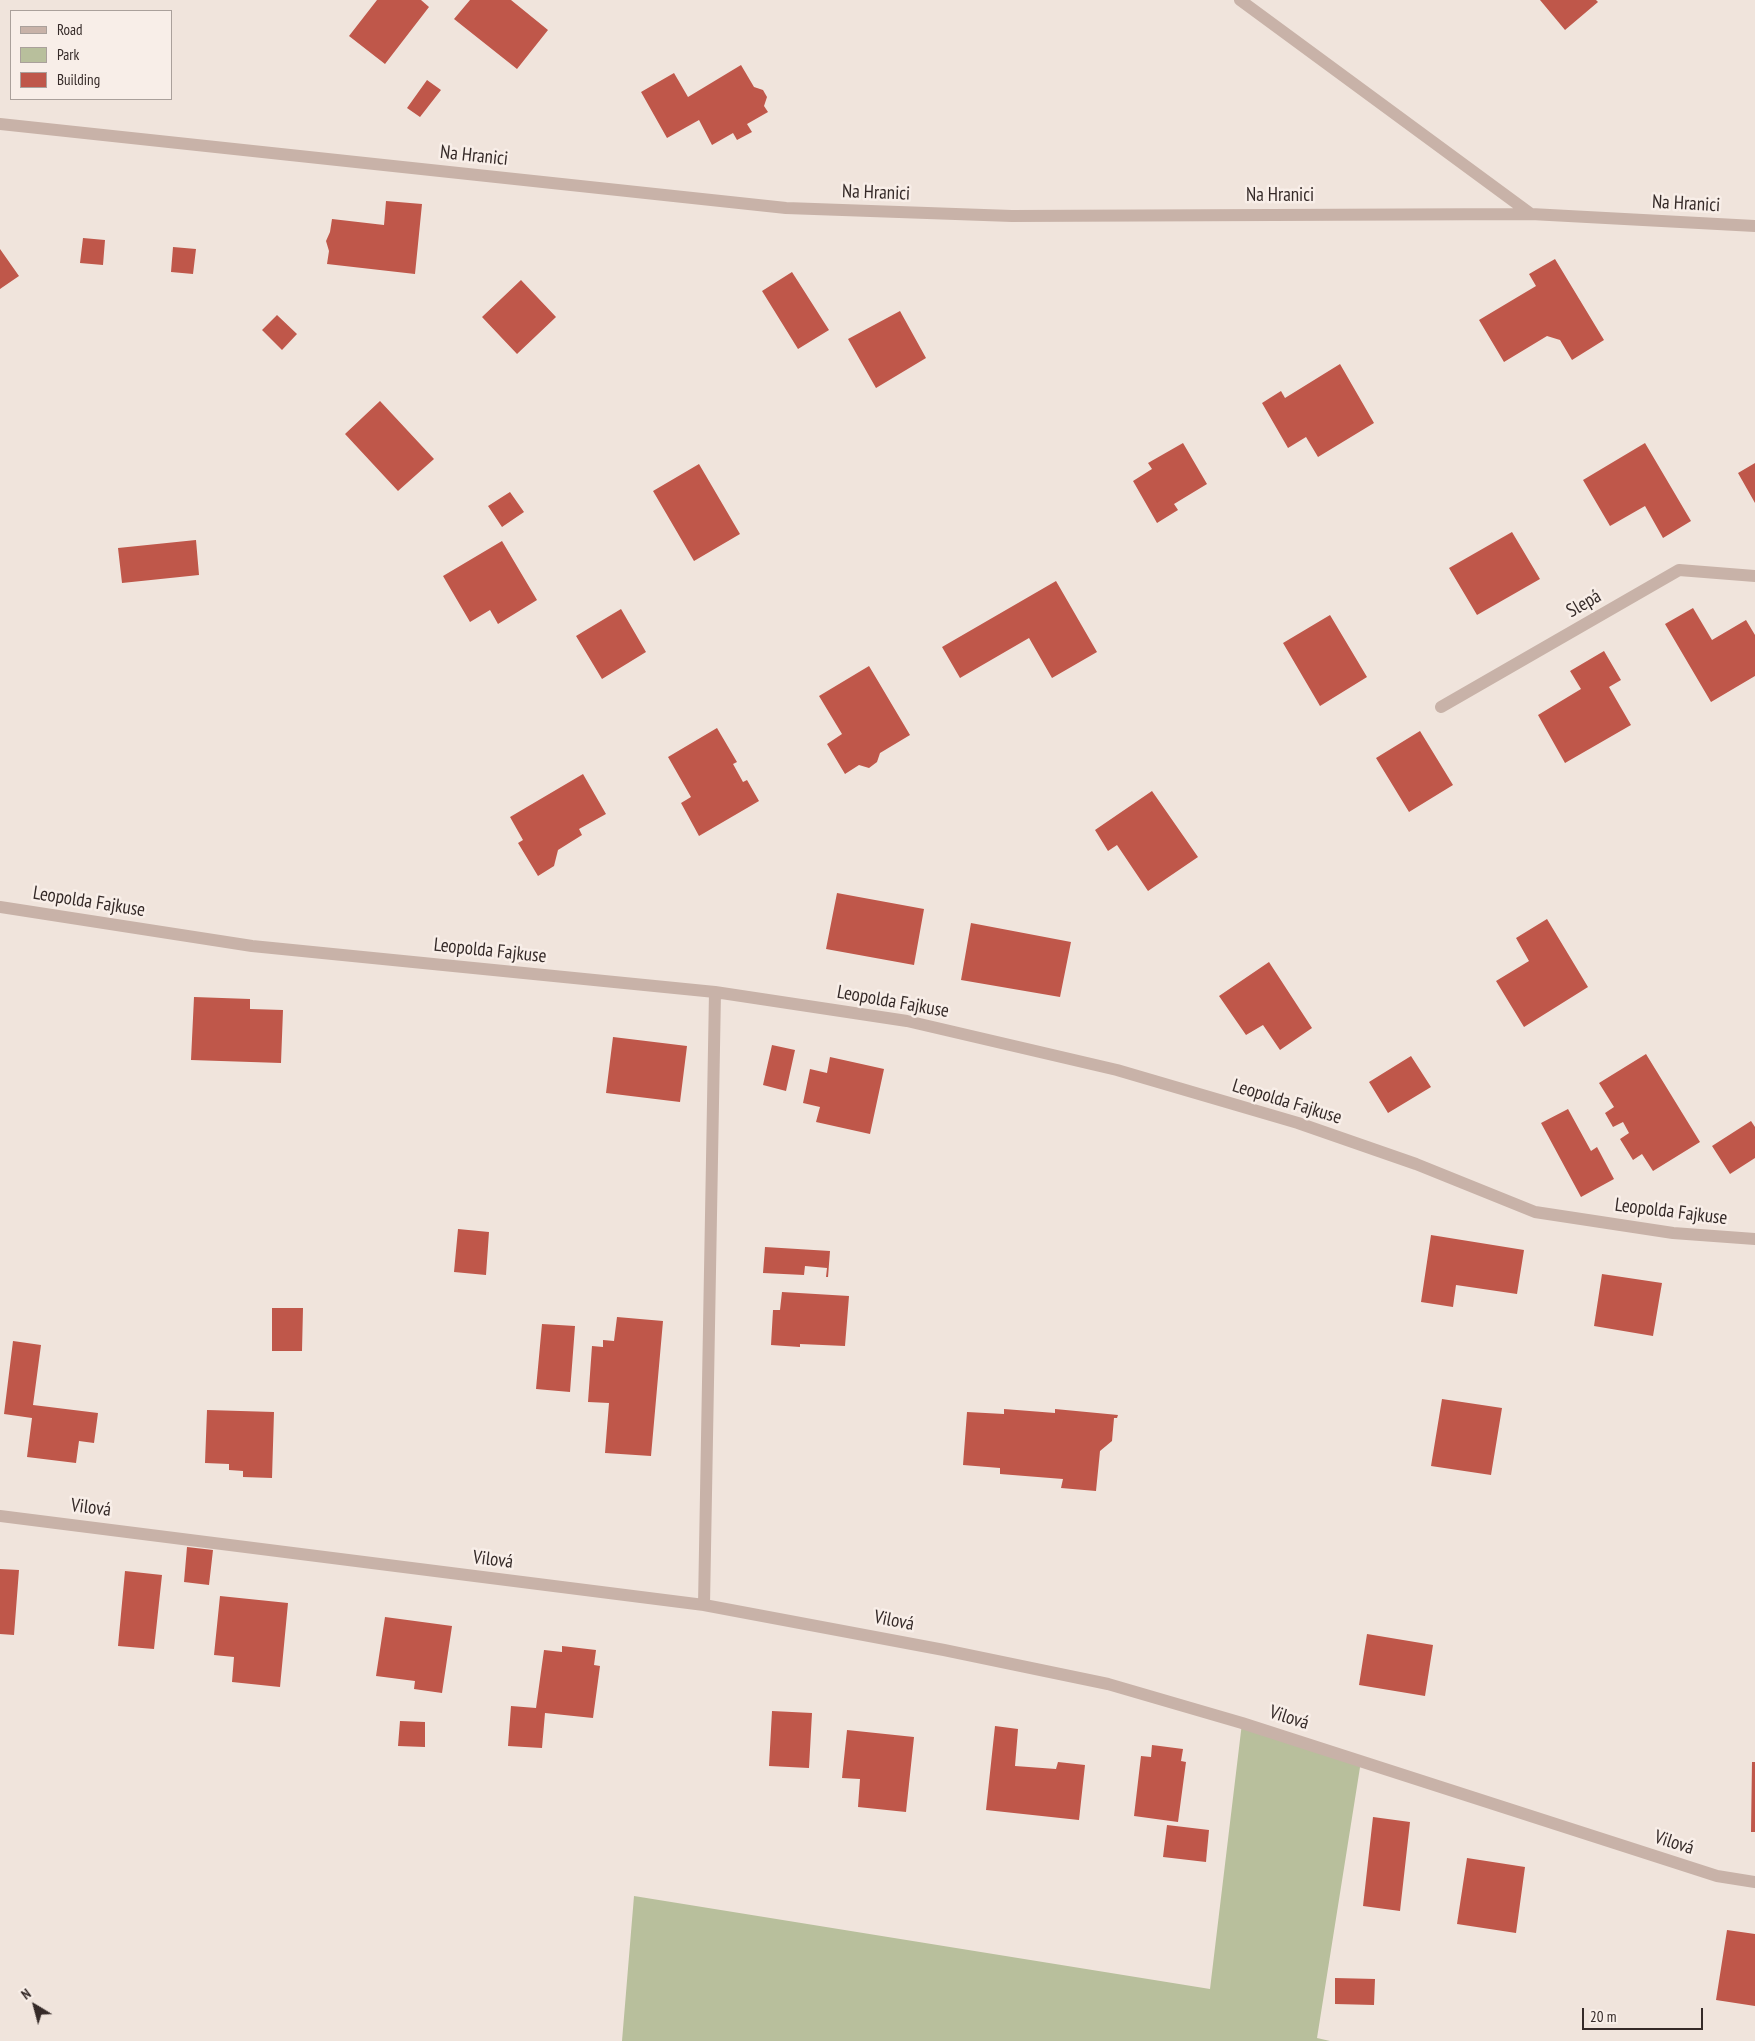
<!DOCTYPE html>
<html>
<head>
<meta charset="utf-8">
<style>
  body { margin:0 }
  #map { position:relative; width:1755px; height:2041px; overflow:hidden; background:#f0e4dc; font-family:"PT Sans Narrow",sans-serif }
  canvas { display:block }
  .legend { position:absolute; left:10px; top:10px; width:162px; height:90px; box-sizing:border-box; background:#f8eee8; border:1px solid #aaa09b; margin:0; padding:6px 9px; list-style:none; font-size:15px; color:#352a28 }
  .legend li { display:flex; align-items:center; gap:10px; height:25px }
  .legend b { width:25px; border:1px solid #aaa09b }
  .north { position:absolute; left:10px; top:1981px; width:50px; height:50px; -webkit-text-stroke:4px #f8eee8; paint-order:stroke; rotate:323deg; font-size:14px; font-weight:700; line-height:20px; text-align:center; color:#352a28 }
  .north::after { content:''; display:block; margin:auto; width:18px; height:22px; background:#352a28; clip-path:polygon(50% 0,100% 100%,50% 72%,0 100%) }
  .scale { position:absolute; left:1582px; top:2008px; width:121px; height:22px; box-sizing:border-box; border:2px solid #352a28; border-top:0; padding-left:6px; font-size:15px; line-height:18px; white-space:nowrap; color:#352a28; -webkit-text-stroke:4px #f8eee8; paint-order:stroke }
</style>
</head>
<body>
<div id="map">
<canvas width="1755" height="2041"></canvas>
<ul class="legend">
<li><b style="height:6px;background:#c8b2a8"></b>Road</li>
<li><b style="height:14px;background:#b8bf9c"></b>Park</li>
<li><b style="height:14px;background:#bf574a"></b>Building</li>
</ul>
<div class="north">N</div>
<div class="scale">20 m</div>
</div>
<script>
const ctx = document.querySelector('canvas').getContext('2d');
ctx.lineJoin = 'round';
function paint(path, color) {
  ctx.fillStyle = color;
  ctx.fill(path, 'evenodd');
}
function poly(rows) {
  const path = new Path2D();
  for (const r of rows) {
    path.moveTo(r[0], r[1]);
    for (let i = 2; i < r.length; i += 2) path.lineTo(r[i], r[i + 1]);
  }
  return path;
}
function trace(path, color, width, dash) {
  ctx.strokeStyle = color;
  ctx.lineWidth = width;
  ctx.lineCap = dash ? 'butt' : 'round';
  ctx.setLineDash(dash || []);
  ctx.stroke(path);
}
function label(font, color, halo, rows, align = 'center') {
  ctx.font = font + ' "PT Sans Narrow",sans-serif';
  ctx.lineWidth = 5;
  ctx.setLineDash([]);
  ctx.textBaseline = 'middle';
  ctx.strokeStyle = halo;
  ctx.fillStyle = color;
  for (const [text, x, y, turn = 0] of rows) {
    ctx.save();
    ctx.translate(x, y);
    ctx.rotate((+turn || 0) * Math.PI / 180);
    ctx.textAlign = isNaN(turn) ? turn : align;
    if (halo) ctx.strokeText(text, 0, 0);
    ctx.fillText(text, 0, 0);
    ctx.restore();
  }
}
const green = poly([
  [1242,1723,1361,1761,1317,2038,1330,2041,622,2041,634,1896,1210,1989]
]);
const building = poly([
  [377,0,421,0,429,7,385,64,349,36],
  [470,0,511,0,548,30,517,69,454,19],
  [1540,0,1596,0,1598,2,1565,30],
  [741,65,754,87,763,90,767,97,764,106,768,112,747,124,752,132,737,140,733,133,712,145,699,120,667,138,641,92,674,73,688,97],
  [427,80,441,90,420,117,407,108],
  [386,201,422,204,415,274,327,264,329,251,326,241,330,232,332,219,384,225],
  [83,238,105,240,103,265,80,263],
  [173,247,196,249,193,274,171,272],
  [0,249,19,276,0,289],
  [1555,259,1604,340,1572,360,1560,340,1547,336,1504,362,1479,320,1536,286,1529,274],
  [792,272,829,330,798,349,762,291],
  [521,280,556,317,517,354,482,317],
  [900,311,926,358,876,388,848,339],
  [277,315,297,334,282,350,262,330],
  [1340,364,1374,423,1318,457,1306,437,1288,448,1262,403,1281,391,1285,398],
  [380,401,434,459,398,491,345,434],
  [1183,443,1207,484,1174,504,1178,510,1157,523,1133,481,1152,469,1148,463],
  [1645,443,1691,521,1663,538,1645,506,1610,526,1583,480],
  [1755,463,1755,503,1738,473],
  [699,464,740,534,694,561,653,491],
  [510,492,524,512,502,527,488,506],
  [1512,532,1540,579,1477,615,1449,568],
  [196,540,199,575,122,583,118,548],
  [502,541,537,600,498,624,490,610,470,622,443,576],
  [1056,581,1097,652,1052,678,1029,638,960,678,942,647],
  [1693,608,1712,640,1746,620,1755,635,1755,676,1711,702,1665,624],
  [621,609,646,652,602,679,576,636],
  [1330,615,1367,677,1320,706,1283,643],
  [1604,651,1621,680,1609,687,1631,725,1565,763,1538,715,1581,689,1570,671],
  [869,666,910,735,880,753,877,762,869,768,859,765,845,774,827,744,842,734,819,696],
  [717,728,737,762,733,764,743,782,747,780,759,801,699,836,681,803,691,797,668,757],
  [1420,731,1453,785,1409,812,1376,758],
  [583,774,606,814,579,829,582,835,558,850,554,866,538,876,518,843,523,840,510,817],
  [1152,791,1198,857,1148,891,1117,845,1108,851,1095,830],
  [837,893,924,909,914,965,826,949],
  [1547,919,1588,987,1524,1027,1496,981,1529,961,1516,938],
  [971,923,1071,942,1060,997,961,980],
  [1269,962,1312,1028,1280,1050,1263,1025,1246,1035,1219,996],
  [194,997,250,999,250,1009,283,1010,281,1063,191,1060],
  [613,1037,687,1046,680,1102,606,1093],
  [772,1045,795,1050,786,1091,763,1085],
  [1646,1054,1700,1142,1653,1171,1642,1154,1633,1160,1620,1139,1629,1133,1623,1122,1613,1127,1605,1113,1614,1107,1599,1083],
  [1411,1056,1431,1087,1388,1113,1369,1082],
  [830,1057,884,1069,870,1134,816,1122,820,1107,803,1103,810,1069,827,1073],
  [1568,1109,1591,1151,1597,1147,1614,1179,1581,1197,1541,1123],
  [1751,1121,1755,1127,1755,1158,1730,1174,1712,1146],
  [458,1229,489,1232,486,1275,454,1272],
  [1431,1235,1524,1250,1517,1294,1456,1285,1453,1307,1421,1302],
  [765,1247,830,1251,828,1277,826,1277,827,1268,805,1266,804,1275,763,1273],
  [1602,1274,1662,1283,1653,1336,1594,1326],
  [782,1292,849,1296,845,1346,800,1344,800,1347,771,1345,773,1310,780,1310],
  [272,1308,303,1308,302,1351,272,1351],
  [617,1317,663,1321,651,1456,605,1453,609,1403,588,1402,592,1346,603,1347,603,1340,614,1341],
  [542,1324,575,1326,570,1392,536,1389],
  [13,1341,41,1345,33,1405,98,1413,94,1443,79,1441,76,1463,27,1457,32,1418,4,1414],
  [1442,1399,1502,1408,1491,1475,1431,1466],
  [1004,1409,1055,1413,1055,1409,1118,1415,1117,1418,1114,1418,1112,1441,1100,1451,1096,1491,1061,1488,1063,1479,1000,1474,1000,1468,963,1465,967,1412,1004,1414],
  [207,1410,274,1412,272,1478,243,1477,243,1471,229,1470,229,1464,205,1463],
  [187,1547,213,1550,209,1585,184,1582],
  [0,1569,19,1570,14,1635,0,1634],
  [125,1571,162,1575,154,1649,118,1646],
  [220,1596,288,1603,280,1687,232,1682,234,1657,214,1655],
  [385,1617,452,1626,442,1693,414,1689,415,1681,376,1676],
  [1367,1634,1433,1645,1425,1696,1359,1685],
  [562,1646,596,1650,594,1665,600,1666,593,1718,545,1713,542,1748,508,1746,511,1706,536,1708,544,1650,562,1652],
  [772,1711,812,1713,809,1768,769,1766],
  [400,1721,425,1722,425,1747,398,1746],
  [995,1726,1018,1729,1015,1766,1056,1769,1058,1762,1085,1765,1079,1820,986,1810],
  [847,1730,914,1737,906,1812,858,1807,860,1779,842,1778],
  [1152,1745,1183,1749,1181,1761,1186,1762,1178,1822,1134,1816,1141,1756,1151,1757],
  [1752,1762,1755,1762,1755,1832,1751,1832],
  [1373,1817,1410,1822,1400,1911,1363,1906],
  [1167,1825,1209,1830,1206,1862,1163,1857],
  [1467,1858,1525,1867,1516,1933,1457,1924],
  [1727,1930,1755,1934,1755,2006,1716,2000],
  [1335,1978,1375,1979,1374,2005,1335,2004]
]);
const minor = poly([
  [1240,0,1531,214],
  [0,124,786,208,1012,216,1531,214,1755,226],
  [1441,707,1679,570,1755,576],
  [0,907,252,946,715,992,907,1021,1117,1070,1298,1123,1416,1164,1535,1212,1673,1233,1755,1239],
  [0,1516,704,1605,944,1650,1108,1684,1242,1723,1717,1876,1755,1882],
  [704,1605,715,992]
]);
const streetNames = [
  ["Na Hranici",474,156,6],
  ["Na Hranici",876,193,2],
  ["Na Hranici",1280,196],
  ["Na Hranici",1686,204,3],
  ["Slepá",1584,604,-30],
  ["Leopolda Fajkuse",89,902,9],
  ["Leopolda Fajkuse",490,951,6],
  ["Leopolda Fajkuse",893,1002,10],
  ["Leopolda Fajkuse",1287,1102,17],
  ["Leopolda Fajkuse",1671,1212,7],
  ["Vilová",91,1508,7],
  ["Vilová",493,1560,7],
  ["Vilová",894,1621,11],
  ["Vilová",1289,1718,18],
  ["Vilová",1674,1843,18]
];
paint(green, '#b8bf9c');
paint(building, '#bf574a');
trace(minor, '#c8b2a8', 12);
label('19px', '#352a28', '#f8eee8', streetNames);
</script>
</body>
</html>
